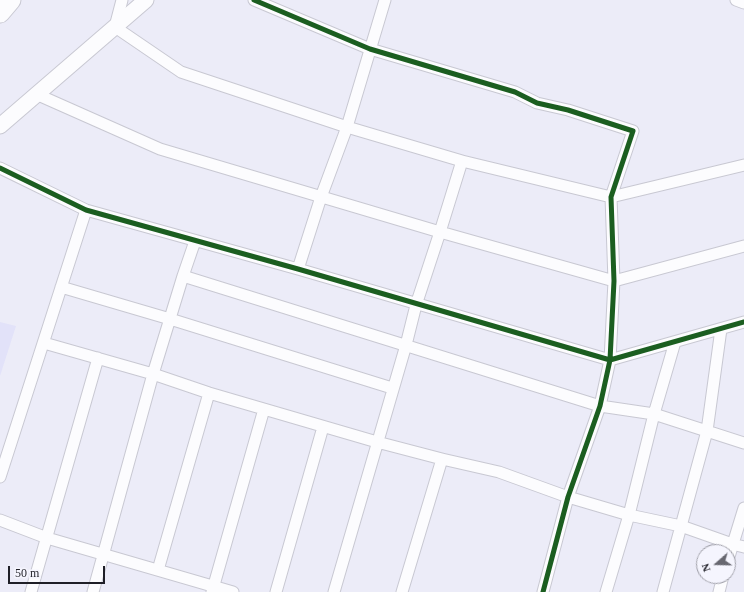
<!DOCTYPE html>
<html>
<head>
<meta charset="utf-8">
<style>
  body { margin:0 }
  #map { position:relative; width:744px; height:592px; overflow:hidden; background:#ececf8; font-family:"Times New Roman",serif }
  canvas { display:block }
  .north { position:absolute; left:696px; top:544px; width:40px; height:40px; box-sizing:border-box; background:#f5f5fe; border:1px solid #9f9fa8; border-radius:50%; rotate:250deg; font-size:11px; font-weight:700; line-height:16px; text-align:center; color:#1f1f27 }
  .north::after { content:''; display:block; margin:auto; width:14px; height:18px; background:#676770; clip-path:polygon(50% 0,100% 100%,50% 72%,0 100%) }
  .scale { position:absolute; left:8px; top:566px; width:97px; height:18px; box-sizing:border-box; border:2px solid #1f1f27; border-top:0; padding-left:5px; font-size:12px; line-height:14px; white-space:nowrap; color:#1f1f27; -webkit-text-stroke:3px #f5f5fe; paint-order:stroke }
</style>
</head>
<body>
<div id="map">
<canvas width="744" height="592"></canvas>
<div class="north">N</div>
<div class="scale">50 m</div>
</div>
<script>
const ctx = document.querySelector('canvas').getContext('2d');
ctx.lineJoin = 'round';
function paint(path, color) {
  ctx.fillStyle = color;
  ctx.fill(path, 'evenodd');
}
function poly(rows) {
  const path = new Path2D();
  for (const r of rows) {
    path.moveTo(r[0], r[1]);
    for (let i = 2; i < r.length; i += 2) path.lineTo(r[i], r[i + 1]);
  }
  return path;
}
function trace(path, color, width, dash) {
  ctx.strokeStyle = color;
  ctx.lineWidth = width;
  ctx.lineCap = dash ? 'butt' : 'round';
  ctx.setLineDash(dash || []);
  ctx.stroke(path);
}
const built = poly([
  [0,322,16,326,0,376]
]);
const street = poly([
  [122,0,115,27,181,72,347,127,462,161,611,197,744,165],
  [254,0,370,49,515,92,537,103,568,110,633,131,611,197,614,281,610,360,600,406,568,497,543,592],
  [736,0,744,3],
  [36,94,160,149,440,232,614,281,744,246],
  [0,168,86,210,298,269,610,360,744,322],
  [298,269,321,197,347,127,385,0],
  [183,276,600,406,654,414,744,443],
  [61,287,170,319,392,388],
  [44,343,153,374,209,393,377,442,442,459,499,472,568,497,629,515,681,526,732,544,744,547],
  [0,477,86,210],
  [0,520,47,538,233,592],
  [728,560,744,508],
  [158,570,209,393],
  [31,592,98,358],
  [93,592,153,374,183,276,195,241],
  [212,592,264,409],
  [276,592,323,427],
  [334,592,406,345,416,305,440,232,462,161],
  [402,592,442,459],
  [606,592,629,515,654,414,675,342],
  [663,592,707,431,721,329],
  [719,592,723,576]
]);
const secondary = poly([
  [0,126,146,0]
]);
const highway = poly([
  [0,13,11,0]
]);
const cycleway = poly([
  [254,0,370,49,515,92,537,103,568,110,633,131,611,197,614,281,610,360,600,406,568,497,543,592],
  [0,168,86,210,298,269,610,360,744,322]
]);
paint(built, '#e2e2f9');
trace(street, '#c8c8d2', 13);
trace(secondary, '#c8c8d2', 17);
trace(highway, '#c8c8d2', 21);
trace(street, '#fcfcfe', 11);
trace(secondary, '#fcfcfe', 15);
trace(highway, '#fcfcfe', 19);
trace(cycleway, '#1b5e20', 5);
</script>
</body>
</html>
